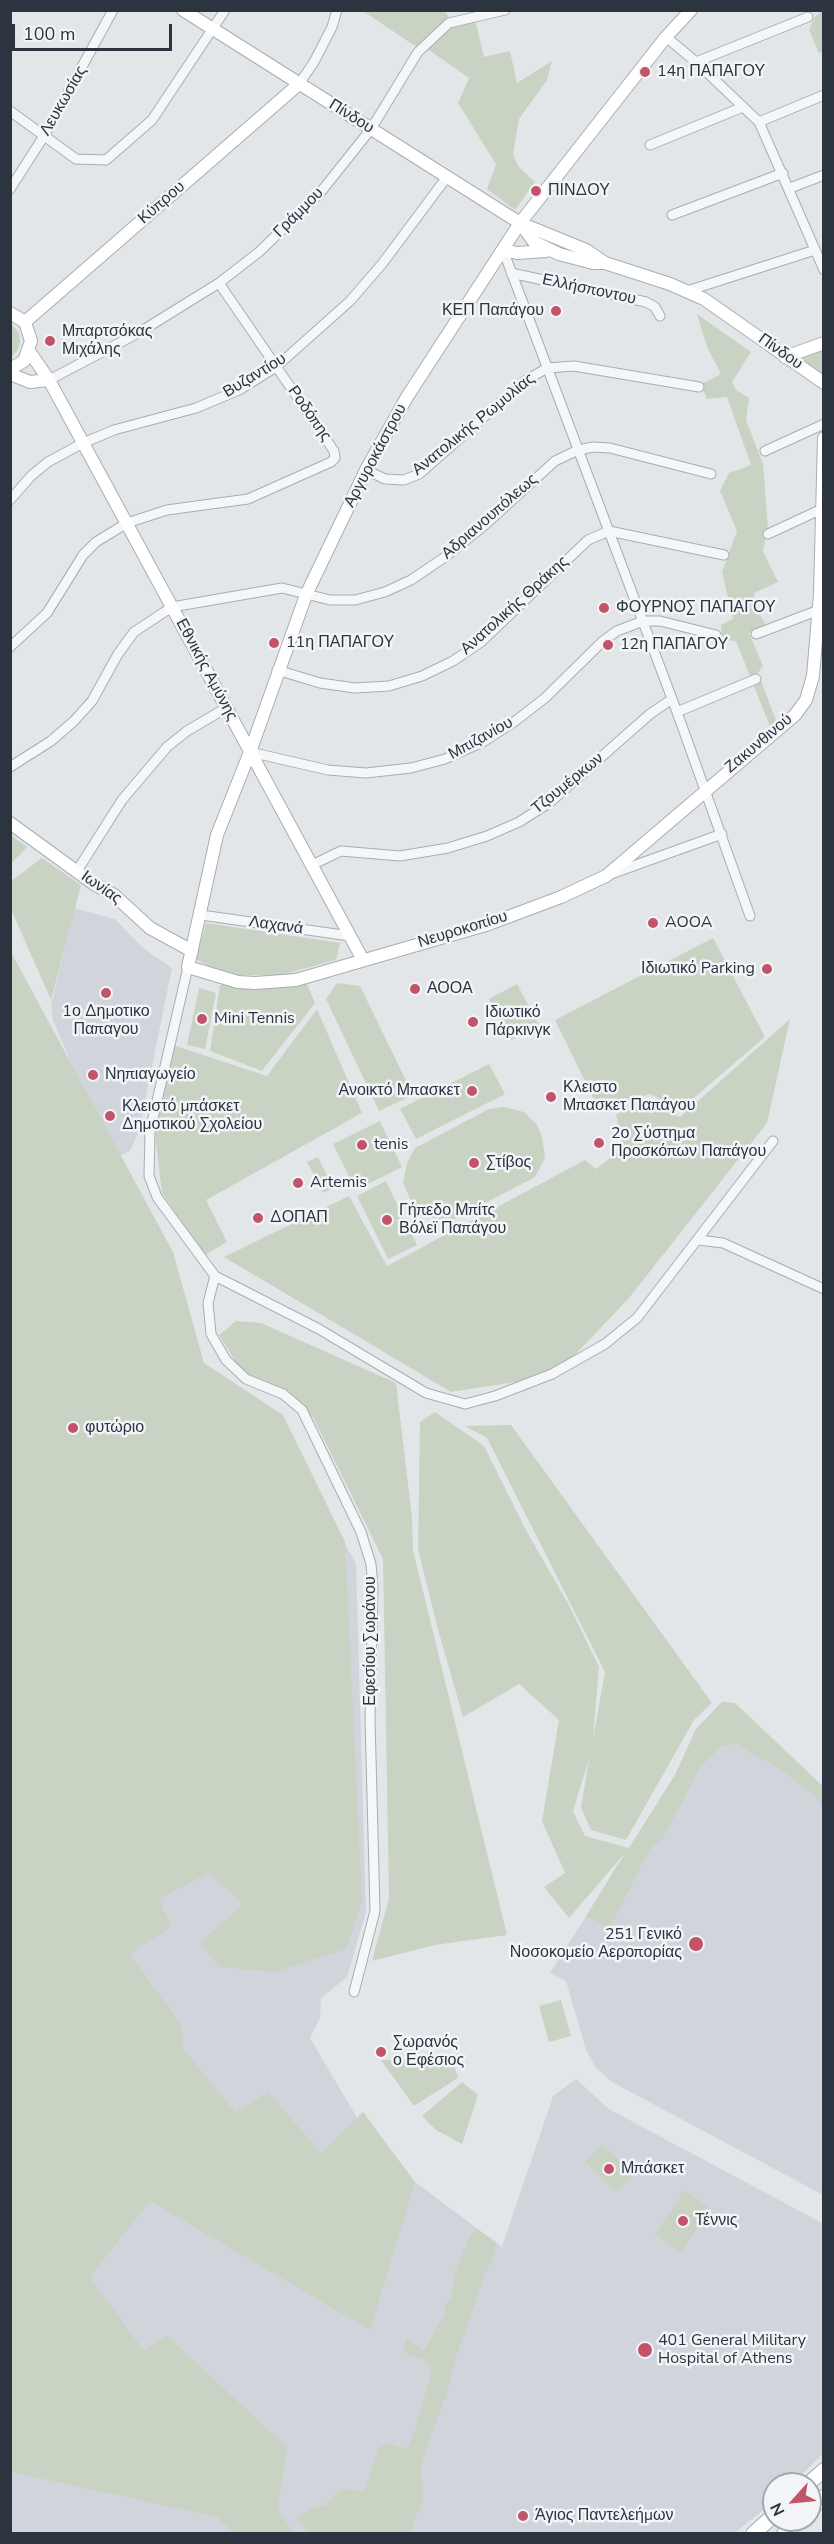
<!DOCTYPE html>
<html>
<head>
<meta charset="utf-8">
<style>
  body { margin:0 }
  #map { position:relative; width:834px; height:2544px; overflow:hidden; background:#e3e6e9; font-family:"Nunito Sans",sans-serif }
  canvas { display:block }
  .frame { position:absolute; inset:0; border:12px solid #2c3440; pointer-events:none }
  .north { position:absolute; left:762px; top:2472px; width:60px; height:60px; box-sizing:border-box; background:#f2f4f7; border:2px solid #a3a7ae; border-radius:50%; rotate:243deg; font-size:16px; font-weight:700; line-height:24px; text-align:center; color:#2c3440 }
  .north::after { content:''; display:block; margin:auto; width:21px; height:27px; background:#c2546a; clip-path:polygon(50% 0,100% 100%,50% 72%,0 100%) }
  .scale { position:absolute; left:12px; top:24px; width:160px; height:27px; box-sizing:border-box; border:3px solid #2c3440; border-top:0; padding-left:8px; font-size:18px; line-height:21px; white-space:nowrap; color:#2c3440; -webkit-text-stroke:4px #f2f4f7; paint-order:stroke }
</style>
</head>
<body>
<div id="map">
<canvas width="834" height="2544"></canvas>
<div class="frame"></div>
<div class="north">N</div>
<div class="scale">100 m</div>
</div>
<script>
const ctx = document.querySelector('canvas').getContext('2d');
ctx.lineJoin = 'round';
function paint(path, color) {
  ctx.fillStyle = color;
  ctx.fill(path, 'evenodd');
}
function poly(rows) {
  const path = new Path2D();
  for (const r of rows) {
    path.moveTo(r[0], r[1]);
    for (let i = 2; i < r.length; i += 2) path.lineTo(r[i], r[i + 1]);
  }
  return path;
}
function trace(path, color, width, dash) {
  ctx.strokeStyle = color;
  ctx.lineWidth = width;
  ctx.lineCap = dash ? 'butt' : 'round';
  ctx.setLineDash(dash || []);
  ctx.stroke(path);
}
function label(font, color, halo, rows, align = 'center') {
  ctx.font = font + ' "Nunito Sans",sans-serif';
  ctx.lineWidth = 5;
  ctx.setLineDash([]);
  ctx.textBaseline = 'middle';
  ctx.strokeStyle = halo;
  ctx.fillStyle = color;
  for (const [text, x, y, turn = 0] of rows) {
    ctx.save();
    ctx.translate(x, y);
    ctx.rotate((+turn || 0) * Math.PI / 180);
    ctx.textAlign = isNaN(turn) ? turn : align;
    if (halo) ctx.strokeText(text, 0, 0);
    ctx.fillText(text, 0, 0);
    ctx.restore();
  }
}
const built = poly([
  [74,908,115,919,143,948,172,968,139,1131,130,1151,119,1156,73,1067,53,1020,51,1005],
  [11,1152,192,1365,274,1421,356,1563,366,1912,347,1977,321,1998,320,2018,310,2038,379,2155,502,2247,553,2096,576,2079,609,2109,824,2224,823,2453,793,2484,774,2484,774,2501,735,2533,11,2534],
  [722,1702,735,1703,823,1786,823,2195,612,2082,596,2068,586,2050,566,1981,550,1973,675,1775,696,1729]
]);
const green = poly([
  [363,11,445,11,450,19,418,48],
  [821,11,823,11,824,51,819,53,809,30,815,17],
  [475,19,484,57,510,51,517,83,552,61,547,80,519,119,513,155,518,166,535,182,515,210,487,189,496,164,458,103,469,78,426,48,450,25],
  [697,314,751,352,732,382,736,390,749,398,746,420,763,464,768,528,763,551,778,582,754,593,756,609,766,625,749,633,763,666,758,673,777,723,771,729,736,641,722,640,721,625,733,619,722,572,737,531,720,491,729,473,751,465,727,397,707,399,701,384,721,374,707,347],
  [11,324,19,333,20,341,18,349,11,358],
  [823,349,823,383,790,360],
  [11,835,27,847,11,864],
  [42,858,81,885,51,1000,11,909,11,881],
  [206,923,340,943,336,960,281,975,240,975,215,970,196,959],
  [713,938,765,1037,681,1109,650,1094,599,1110,555,1020],
  [11,952,173,1252,204,1363,283,1415,345,1542,362,1901,346,1949,274,1972,220,1967,200,1943,243,1904,208,1873,159,1899,171,1927,129,1954,181,2024,183,2048,235,2112,268,2092,321,2153,363,2112,415,2182,370,2330,150,2201,90,2277,144,2351,167,2336,287,2447,278,2508,293,2533,234,2533,217,2517,11,2472],
  [306,982,315,1003,262,1071,210,1051,220,985],
  [337,983,360,986,413,1095,379,1111,326,999],
  [517,984,539,1025,511,1040,489,999],
  [199,988,216,993,205,1049,187,1045],
  [317,1009,362,1113,206,1200,227,1242,205,1255,162,1193,155,1135,173,1045,267,1076],
  [790,1019,767,1123,629,1298,555,1376,451,1392,224,1257,349,1196,387,1266,585,1160,596,1169,623,1148,616,1114,647,1103,680,1117],
  [489,1064,505,1094,416,1139,400,1109],
  [504,1107,524,1112,537,1125,542,1137,545,1158,535,1177,455,1219,437,1220,421,1212,410,1199,403,1182,407,1163,415,1148,489,1109],
  [380,1121,402,1167,356,1190,333,1144],
  [318,1157,333,1188,323,1193,307,1162],
  [386,1181,417,1245,388,1259,357,1196],
  [236,1321,261,1323,396,1383,412,1517,413,1550,507,1935,435,1945,372,1961,389,1898,383,1559,313,1417,283,1394,246,1379,219,1335],
  [435,1412,484,1446,527,1532,570,1607,599,1667,593,1738,605,1672,487,1438,465,1426,511,1425,712,1703,694,1720,626,1840,591,1830,581,1808,589,1759,573,1811,585,1836,629,1848,675,1775,696,1729,722,1702,735,1703,823,1787,823,1805,808,1790,773,1765,736,1744,722,1746,701,1766,663,1838,650,1849,610,1927,586,1916,625,1853,569,1918,544,1887,565,1873,542,1821,559,1720,519,1684,463,1717,439,1633,418,1550,420,1422],
  [561,2000,571,2036,549,2042,539,2006],
  [452,2058,458,2078,414,2106,381,2060],
  [462,2082,478,2095,462,2144,436,2130,422,2116],
  [602,2144,634,2175,616,2193,585,2162],
  [684,2190,710,2208,681,2252,655,2234],
  [477,2229,496,2242,492,2262,486,2271,457,2354,448,2390,421,2464,423,2498,411,2531,409,2534,308,2533,296,2517,317,2506,325,2506,340,2489,365,2491,378,2448,389,2443,404,2449,408,2447,414,2433,432,2370,423,2359,403,2352,406,2338,424,2351,444,2315,445,2305,452,2296,454,2274,471,2234]
]);
const street = poly([
  [666,37,696,62,759,122,824,270],
  [696,62,808,17],
  [299,84,314,62,332,27,337,10],
  [10,111,76,159,106,160,152,120,225,10],
  [759,122,824,95],
  [650,145,743,107],
  [790,188,824,175],
  [10,189,44,136,113,10],
  [672,215,783,173],
  [503,250,677,712,750,916],
  [511,273,646,302,655,307,660,316],
  [687,291,815,250],
  [49,380,140,332,219,283,259,252,320,193,371,129,418,52,449,23,505,10],
  [765,451,824,424],
  [366,470,385,479,404,480,419,474,525,381,547,368,574,366,699,387],
  [10,500,31,476,48,462,83,443,114,430,196,408,239,390,276,367,350,301,382,264,447,177],
  [768,534,824,508],
  [756,634,819,610],
  [10,647,47,613,83,555,96,542,127,523,167,510,248,499,331,462,335,458,334,451,219,283],
  [277,670,320,683,355,688,389,686,422,676,453,661,481,642,588,540,609,531,724,555],
  [677,712,756,679],
  [250,752,328,770,366,773,411,768,445,759,483,742,514,722,545,698,603,641,617,631,643,621,660,621,716,635],
  [10,767,51,741,74,721,92,701,118,654,134,632,172,607,282,588,330,600,355,600,385,592,411,580,445,557,486,524,555,461,578,450,593,447,610,448,711,474],
  [312,865,341,851,400,856,448,848,487,836,519,822,549,803,650,714,672,699],
  [77,871,122,800,167,747,187,731,226,708],
  [611,874,722,834],
  [201,915,350,936],
  [188,967,150,1131,149,1176,157,1197,215,1276,319,1329,426,1393,465,1404,495,1396,552,1374,605,1344,637,1318,773,1141],
  [699,1240,723,1243,824,1289],
  [215,1276,208,1303,211,1334,226,1360,246,1379,283,1394,302,1410,361,1532,371,1564,373,1587,370,1719,375,1911,354,1992]
]);
const secondary = poly([
  [183,10,520,223,586,250,605,263],
  [691,10,666,37,520,223,407,397,366,470,306,595,250,752,217,835,188,967,238,982,255,983,296,980,489,924,561,897,606,876,795,715,806,700,813,676,820,594,824,438],
  [520,223,534,242,559,254,593,263,605,263,670,284,704,299,824,383],
  [503,250,517,253,546,251],
  [10,313,25,322,31,341,24,361,10,369],
  [25,322,299,84],
  [29,351,49,380,363,960],
  [785,357,824,343],
  [10,374,30,382,49,380],
  [10,823,94,884,114,895,150,928,192,951]
]);
const primary = poly([
  [808,2484,824,2470],
  [810,2510,824,2497],
  [753,2534,774,2515],
  [784,2534,799,2520]
]);
const markers = [
  [645,72,6,"#c2546a"],
  [536,191,6,"#c2546a"],
  [556,311,6,"#c2546a"],
  [50,341,6,"#c2546a"],
  [604,608,6,"#c2546a"],
  [274,643,6,"#c2546a"],
  [608,645,6,"#c2546a"],
  [653,923,6,"#c2546a"],
  [767,969,6,"#c2546a"],
  [415,989,6,"#c2546a"],
  [106,993,6,"#c2546a"],
  [202,1019,6,"#c2546a"],
  [473,1022,6,"#c2546a"],
  [93,1075,6,"#c2546a"],
  [472,1091,6,"#c2546a"],
  [551,1097,6,"#c2546a"],
  [110,1116,6,"#c2546a"],
  [599,1143,6,"#c2546a"],
  [362,1145,6,"#c2546a"],
  [474,1163,6,"#c2546a"],
  [298,1183,6,"#c2546a"],
  [258,1218,6,"#c2546a"],
  [387,1220,6,"#c2546a"],
  [73,1428,6,"#c2546a"],
  [696,1944,8,"#c2546a"],
  [381,2052,6,"#c2546a"],
  [609,2169,6,"#c2546a"],
  [683,2221,6,"#c2546a"],
  [645,2350,8,"#c2546a"],
  [523,2516,6,"#c2546a"]
];
const poiNames = [
  ["14η ΠΑΠΑΓΟΥ",657,72],
  ["ΠΙΝΔΟΥ",548,191],
  ["ΚΕΠ Παπάγου",544,311,"right"],
  ["Μπαρτσόκας",62,332],
  ["Μιχάλης",62,350],
  ["ΦΟΥΡΝΟΣ ΠΑΠΑΓΟΥ",616,608],
  ["11η ΠΑΠΑΓΟΥ",286,643],
  ["12η ΠΑΠΑΓΟΥ",620,645],
  ["AOOA",665,923],
  ["Ιδιωτικό Parking",755,969,"right"],
  ["ΑΟΟΑ",427,989],
  ["1ο Δημοτικο",106,1012,"center"],
  ["Παπαγου",106,1030,"center"],
  ["Ιδιωτικό",485,1013],
  ["Πάρκινγκ",485,1031],
  ["Mini Tennis",214,1019],
  ["Νηπιαγωγείο",105,1075],
  ["Κλειστο",563,1088],
  ["Μπασκετ Παπάγου",563,1106],
  ["Ανοικτό Μπασκετ",460,1091,"right"],
  ["Κλειστό μπάσκετ",122,1107],
  ["Δημοτικού Σχολείου",122,1125],
  ["2ο Σύστημα",611,1134],
  ["Προσκόπων Παπάγου",611,1152],
  ["tenis",374,1145],
  ["Στίβος",486,1163],
  ["Artemis",310,1183],
  ["Γήπεδο Μπίτς",399,1211],
  ["Βόλεϊ Παπάγου",399,1229],
  ["ΔΟΠΑΠ",270,1218],
  ["φυτώριο",85,1428],
  ["251 Γενικό",682,1935,"right"],
  ["Νοσοκομείο Αεροπορίας",682,1953,"right"],
  ["Σωρανός",393,2043],
  ["ο Εφέσιος",393,2061],
  ["Μπάσκετ",621,2169],
  ["Τέννις",695,2221],
  ["401 General Military",658,2341],
  ["Hospital of Athens",658,2359],
  ["Άγιος Παντελεήμων",535,2516]
];
const streetNames = [
  ["Λευκωσίας",64,101,-60],
  ["Πίνδου",351,117,32],
  ["Κύπρου",162,203,-41],
  ["Γράμμου",299,213,-45],
  ["Ελλήσποντου",589,290,12],
  ["Πίνδου",780,352,35],
  ["Βυζαντίου",255,376,-31],
  ["Ροδόπης",309,414,55],
  ["Ανατολικής Ρωμυλίας",474,425,-39],
  ["Αργυροκάστρου",376,456,-62],
  ["Αδριανουπόλεως",490,517,-41],
  ["Ανατολικής Θράκης",515,606,-42],
  ["Εθνικής Αμύνης",206,670,62],
  ["Μπιζανίου",481,739,-29],
  ["Ζακυνθινού",759,744,-40],
  ["Τζουμέρκων",568,784,-39],
  ["Ιωνίας",101,888,35],
  ["Λαχανά",276,926,8],
  ["Νευροκοπίου",463,930,-17],
  ["Εφεσίου Σωράνου",371,1641,-90]
];
paint(built, '#d1d5db');
paint(green, '#c9d3c4');
trace(street, '#a8adb3', 11);
trace(secondary, '#a8adb3', 14);
trace(primary, '#a3abb4', 16);
trace(street, '#f5f6f8', 9);
trace(secondary, '#fff', 12);
trace(primary, '#fff', 14);
for (const [x, y, r, color] of markers) {
  const dot = new Path2D();
  dot.arc(x, y, r, 0, 2 * Math.PI);
  ctx.fillStyle = color;
  ctx.fill(dot);
  trace(dot, '#f2f4f7', 2);
}
label('16px', '#2c3440', '#f2f4f7', poiNames, 'left');
label('16px', '#2c3440', '#f2f4f7', streetNames);
</script>
</body>
</html>
